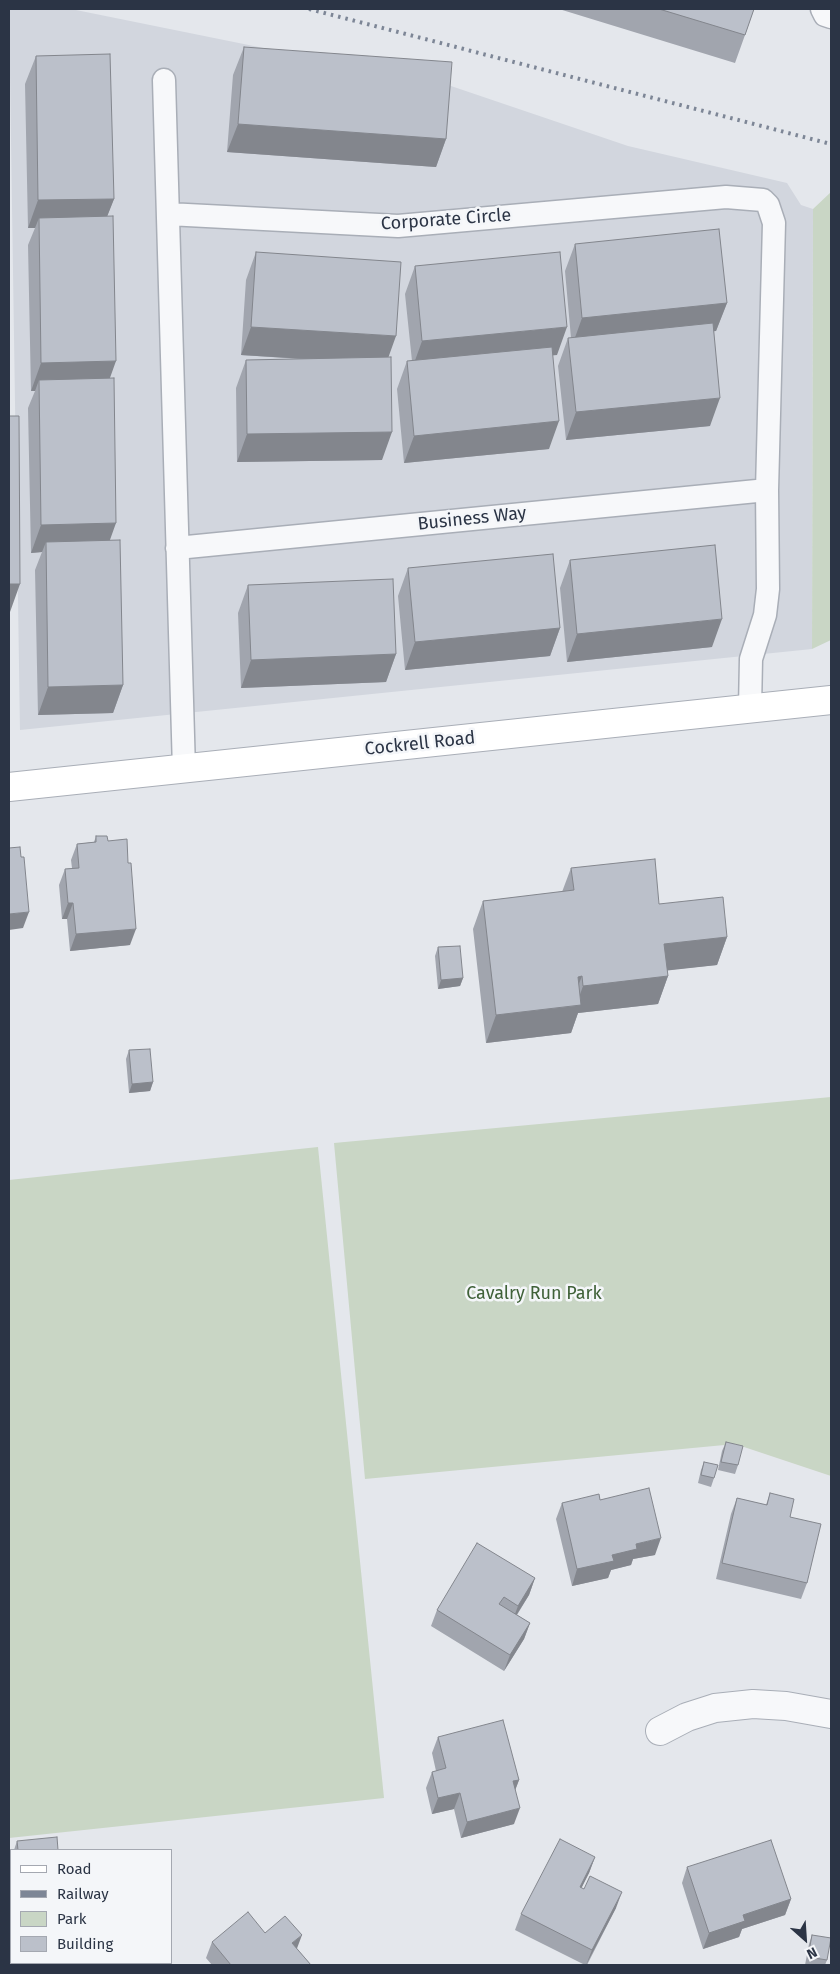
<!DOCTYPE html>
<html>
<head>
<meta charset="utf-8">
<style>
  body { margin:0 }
  #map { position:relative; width:840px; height:1974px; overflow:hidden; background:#e4e7ec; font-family:"Fira Sans",sans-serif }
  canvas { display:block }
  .frame { position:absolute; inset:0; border:10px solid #2b3445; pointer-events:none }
  .legend { position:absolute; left:10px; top:1849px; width:162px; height:115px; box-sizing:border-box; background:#f4f6f9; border:1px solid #a4a8b1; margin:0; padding:6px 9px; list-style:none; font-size:15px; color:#2b3445 }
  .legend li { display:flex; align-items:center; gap:10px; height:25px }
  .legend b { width:25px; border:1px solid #a4a8b1 }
  .north { position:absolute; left:780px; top:1914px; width:50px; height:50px; -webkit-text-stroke:4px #f4f6f9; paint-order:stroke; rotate:154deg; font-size:14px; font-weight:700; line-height:20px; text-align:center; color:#2b3445 }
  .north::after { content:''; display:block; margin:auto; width:18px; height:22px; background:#2b3445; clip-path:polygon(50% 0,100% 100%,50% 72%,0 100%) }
</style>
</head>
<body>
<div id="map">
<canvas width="840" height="1974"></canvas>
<div class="frame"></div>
<ul class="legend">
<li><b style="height:6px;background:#fff"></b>Road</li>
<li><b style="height:6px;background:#7d8696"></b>Railway</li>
<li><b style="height:14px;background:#c9d6c5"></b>Park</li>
<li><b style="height:14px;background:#bbc0ca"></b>Building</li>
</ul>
<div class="north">N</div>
</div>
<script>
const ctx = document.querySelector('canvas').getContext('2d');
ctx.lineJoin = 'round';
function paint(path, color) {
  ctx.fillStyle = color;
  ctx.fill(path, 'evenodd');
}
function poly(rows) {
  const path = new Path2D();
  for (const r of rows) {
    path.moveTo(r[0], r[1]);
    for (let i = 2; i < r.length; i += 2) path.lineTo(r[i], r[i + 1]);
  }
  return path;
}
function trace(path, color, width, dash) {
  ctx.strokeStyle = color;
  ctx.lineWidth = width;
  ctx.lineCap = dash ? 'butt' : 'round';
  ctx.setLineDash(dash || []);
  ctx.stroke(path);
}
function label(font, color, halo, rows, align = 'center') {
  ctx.font = font + ' "Fira Sans",sans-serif';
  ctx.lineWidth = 5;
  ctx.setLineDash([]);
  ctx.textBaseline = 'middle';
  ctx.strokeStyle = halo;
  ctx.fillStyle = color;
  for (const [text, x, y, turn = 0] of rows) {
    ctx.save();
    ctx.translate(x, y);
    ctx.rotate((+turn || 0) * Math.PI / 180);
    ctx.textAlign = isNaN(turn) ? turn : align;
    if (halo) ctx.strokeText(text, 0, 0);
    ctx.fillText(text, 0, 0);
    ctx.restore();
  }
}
const built = poly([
  [9,9,71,9,451,86,628,146,787,183,801,205,813,209,812,649,20,730]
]);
const green = poly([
  [831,192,831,640,812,649,813,209],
  [831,1097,831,1476,735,1444,365,1479,334,1143],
  [318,1147,384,1798,9,1838,9,1180]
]);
const lane = poly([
  [822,9,825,15,831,17],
  [164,80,184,770],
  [168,214,398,226,726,197,763,200,768,205,774,223,767,490,768,589,765,615,751,659,750,708],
  [177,548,767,490]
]);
const street = poly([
  [660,1731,687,1717,715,1708,753,1704,786,1706,831,1714]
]);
const secondary = poly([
  [9,787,831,700]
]);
const rail = poly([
  [309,9,831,144]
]);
const wall = poly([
  [559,9,754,9,745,35,735,63],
  [244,47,446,139,436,167,227,152,233,75],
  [36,56,114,199,107,216,110,378,110,541,123,685,113,713,38,715,35,570,42,552,31,553,28,408,35,391,31,391,28,245,35,228,28,228,25,84],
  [575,244,727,303,716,331,714,331,710,426,566,440,558,366,568,338,571,338,565,271],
  [256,252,388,357,382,460,237,462,236,388,246,360,301,359,241,355,246,280],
  [415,266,557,355,552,355,549,449,404,463,397,389,407,361,412,361,405,294],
  [570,560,712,647,567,662,560,588],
  [408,568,560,628,550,656,405,670,398,596],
  [248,585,396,654,386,682,241,688,238,613],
  [96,836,108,841,130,945,70,951,67,919,62,919,59,885,65,869,72,868,71,860,77,844,94,842],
  [571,868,659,904,727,937,717,965,667,970,668,976,658,1004,578,1013,571,1033,486,1043,473,929,483,901,562,892],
  [438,947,463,978,460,986,438,989,435,956],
  [129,1050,153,1082,150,1091,129,1093,126,1059],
  [726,1442,738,1465,735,1474,718,1470,722,1451],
  [704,1462,714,1478,711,1487,698,1483,701,1470],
  [770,1493,790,1517,807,1583,801,1599,716,1579,731,1514,737,1498,766,1505],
  [600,1500,655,1555,633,1559,631,1565,611,1570,608,1578,572,1586,556,1519,562,1503],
  [535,1578,529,1595,517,1615,530,1623,524,1639,504,1671,431,1626,437,1610],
  [438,1737,519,1780,515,1790,514,1824,461,1838,454,1809,432,1814,426,1788,432,1772,436,1771,432,1753],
  [17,1841,58,1850,14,1850],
  [595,1857,589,1873,581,1888,616,1908,587,1965,585,1965,515,1930,521,1914],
  [687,1867,791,1899,785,1915,742,1929,739,1937,703,1949,682,1883],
  [265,1933,297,1949,311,1965,212,1965,206,1958,212,1942],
  [812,1935,827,1960,825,1965,805,1965,809,1944]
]);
const shadedWall = poly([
  [238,124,446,139,436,167,227,152],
  [114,199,103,227,39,218,35,228,28,228,38,200],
  [727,303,716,331,572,346,582,318],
  [251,327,396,336,386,364,241,355],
  [567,327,557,355,412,369,422,341],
  [116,361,106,389,39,380,35,391,31,391,41,363],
  [720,398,710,426,566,440,576,412],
  [559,421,549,449,404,463,414,436],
  [392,432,382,460,237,462,247,434],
  [116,523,106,551,46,542,42,552,31,553,41,525],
  [9,584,20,584,10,612,9,612],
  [722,619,712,647,567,662,577,634],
  [560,628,550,656,405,670,415,642],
  [396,654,386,682,241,688,251,660],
  [123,685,113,713,38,715,48,687],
  [68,903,73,903,67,919,62,919],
  [29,912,23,928,9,930,9,914],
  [136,929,130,945,70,951,76,934],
  [727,937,717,965,654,972,664,944],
  [582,976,571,1004,578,977],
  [668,976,658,1004,578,1013,571,1033,486,1043,496,1015,576,1006,583,986],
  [463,978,460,986,438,989,441,980],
  [153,1082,150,1091,129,1093,132,1084],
  [661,1538,655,1555,633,1559,631,1565,611,1570,608,1578,572,1586,577,1569,636,1544],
  [535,1578,529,1595,512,1622,518,1606],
  [530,1623,524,1639,504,1671,510,1655],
  [519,1780,513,1796,513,1781],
  [460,1793,454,1809,432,1814,438,1798],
  [520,1808,514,1824,461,1838,467,1822],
  [595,1857,589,1873,574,1903,580,1887],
  [622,1892,616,1908,586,1965,592,1950],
  [791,1899,785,1915,742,1929,739,1937,703,1949,709,1933,743,1915],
  [302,1935,296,1951,292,1943],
  [11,1959,11,1963,20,1963,19,1965,9,1965,9,1961]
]);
const building = poly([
  [659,9,754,9,745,35,659,9],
  [244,47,452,62,446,139,238,124,244,47],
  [110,54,114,199,38,200,36,56,110,54],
  [113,216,116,361,41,363,39,218,113,216],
  [719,229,727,303,582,318,575,244,719,229],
  [256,252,401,262,396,336,251,327,256,252],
  [560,252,567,327,422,341,415,266,560,252],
  [713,323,720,398,576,412,568,338,713,323],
  [552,347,559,421,414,436,407,361,552,347],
  [391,357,392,432,247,434,246,360,391,357],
  [114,378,116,523,41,525,39,380,114,378],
  [9,416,19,416,20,584,9,584,9,416],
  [120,540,123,685,48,687,46,542,120,540],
  [715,545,722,619,577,634,570,560,715,545],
  [553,554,560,628,415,642,408,568,553,554],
  [393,579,396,654,251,660,248,585,393,579],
  [96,836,107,836,108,841,127,839,128,863,131,863,136,929,76,934,73,903,68,903,65,869,79,868,77,844,96,842,96,836],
  [20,847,21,857,24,857,29,912,9,914,9,848,20,847],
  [655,859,659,904,723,897,727,937,664,944,668,976,583,986,582,976,578,977,581,1005,496,1015,483,901,574,890,571,868,655,859],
  [460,946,463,978,441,980,438,947,460,946],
  [150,1049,153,1082,132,1084,129,1050,150,1049],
  [726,1442,743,1446,738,1465,721,1462,726,1442],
  [704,1462,718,1465,714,1478,701,1475,704,1462],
  [649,1488,661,1538,636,1544,637,1549,612,1555,614,1561,577,1569,562,1503,599,1494,600,1500,649,1488],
  [770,1493,794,1499,790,1517,821,1524,807,1583,722,1563,737,1498,767,1505,770,1493],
  [477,1543,535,1578,518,1606,504,1597,499,1604,530,1623,510,1655,437,1610,477,1543],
  [503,1720,519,1780,513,1781,520,1808,467,1822,460,1793,438,1798,432,1772,446,1768,438,1737,503,1720],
  [57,1837,58,1850,18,1850,17,1841,57,1837],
  [560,1839,595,1857,580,1887,584,1889,590,1876,622,1892,592,1950,521,1914,560,1839],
  [771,1840,791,1899,743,1915,745,1921,709,1933,687,1867,771,1840],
  [248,1912,265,1933,285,1916,302,1935,292,1943,311,1965,231,1965,212,1942,248,1912],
  [9,1927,11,1931,11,1959,9,1961,9,1927],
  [812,1935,831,1938,827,1960,808,1957,812,1935]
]);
const streetNames = [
  ["Corporate Circle",446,220,-4],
  ["Business Way",472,519,-6],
  ["Cockrell Road",420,744,-6]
];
const parkNames = [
  ["Cavalry Run Park",534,1294]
];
paint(built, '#d2d6de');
paint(green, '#c9d6c5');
trace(lane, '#a9aeb7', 25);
trace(street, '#a9aeb7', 30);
trace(secondary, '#a9aeb7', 30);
trace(lane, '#f7f8fa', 22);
trace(street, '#f7f8fa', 28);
trace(secondary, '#fff', 28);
trace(rail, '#7d8696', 4, [2.5, 5]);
paint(wall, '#a1a5ae');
paint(shadedWall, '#83868d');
paint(building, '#bbc0ca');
trace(building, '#83868d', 1);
label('18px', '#2b3445', '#f4f6f9', streetNames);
label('18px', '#3f6138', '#f4f6f9', parkNames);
</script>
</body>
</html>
